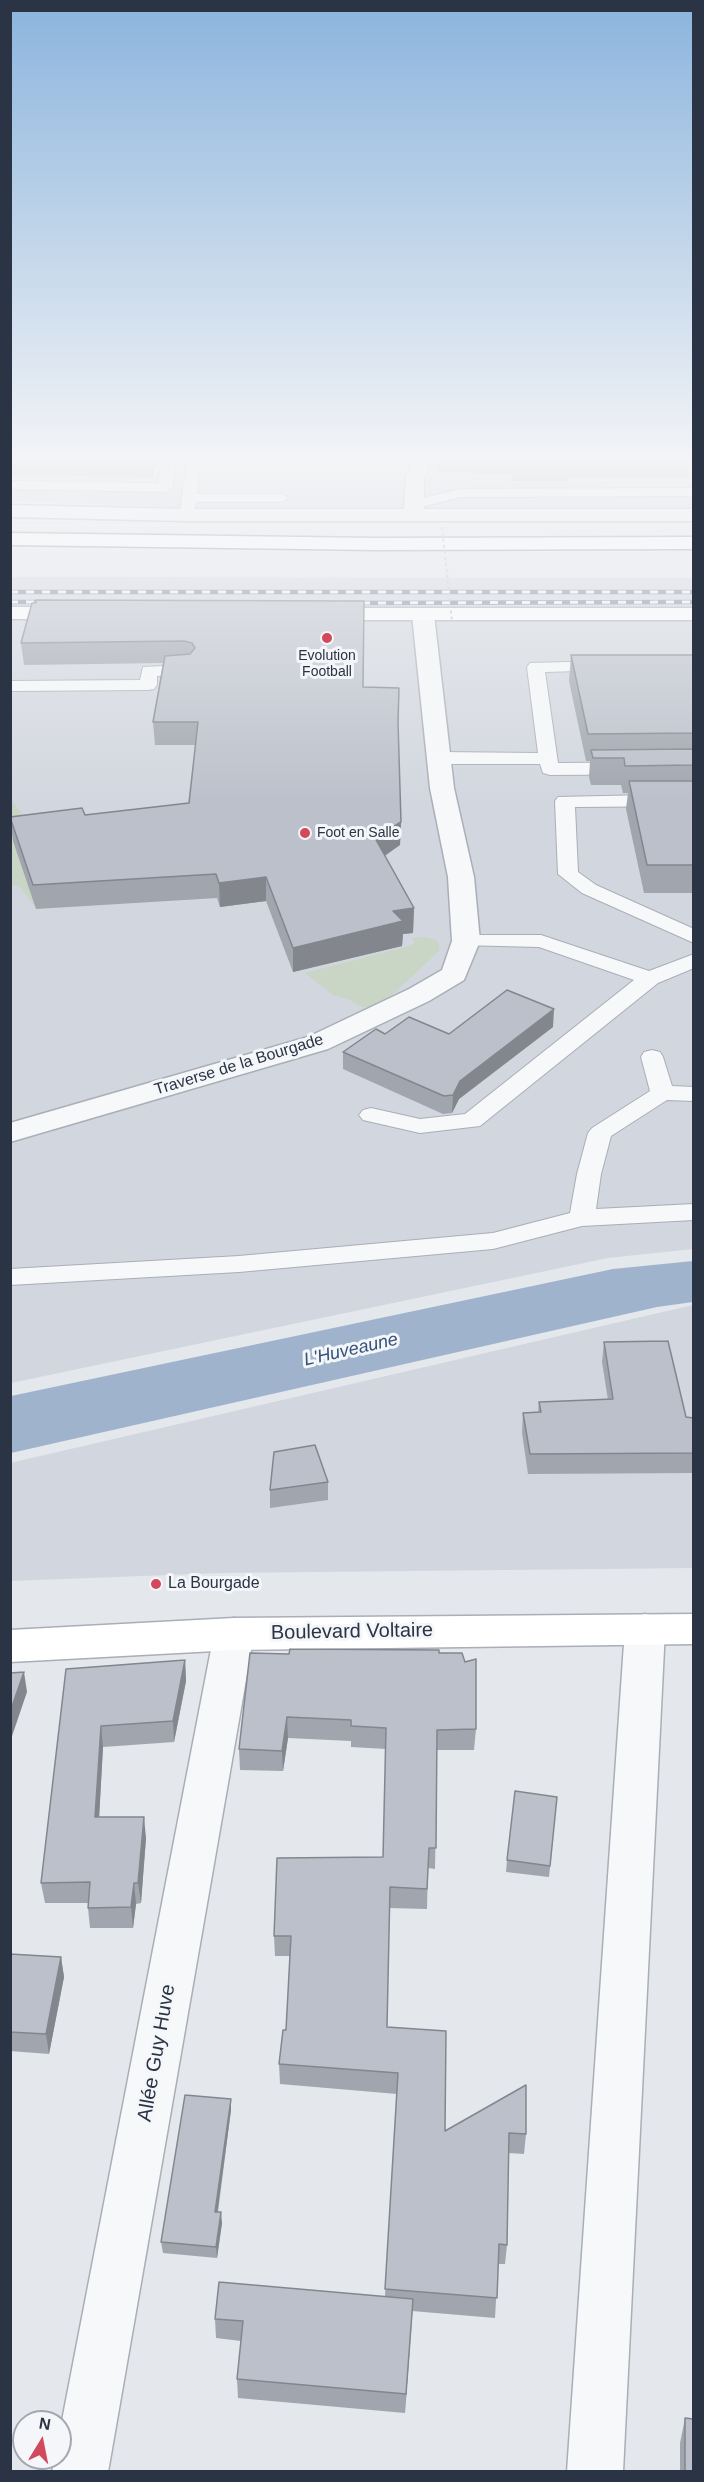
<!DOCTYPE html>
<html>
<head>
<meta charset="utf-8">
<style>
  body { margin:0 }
  #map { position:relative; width:704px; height:2482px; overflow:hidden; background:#e4e7ec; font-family:Arial,sans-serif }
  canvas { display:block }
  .frame { position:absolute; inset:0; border:12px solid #2b3445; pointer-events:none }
  .north { position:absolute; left:12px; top:2410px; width:60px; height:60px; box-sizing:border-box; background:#f4f6f9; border:2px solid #a4a8b1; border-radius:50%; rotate:10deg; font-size:16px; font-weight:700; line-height:24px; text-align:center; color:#2b3445 }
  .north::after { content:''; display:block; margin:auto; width:21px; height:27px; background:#d1495b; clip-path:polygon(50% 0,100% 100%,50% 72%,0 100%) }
</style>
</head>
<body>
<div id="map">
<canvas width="704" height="2482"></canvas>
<div class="frame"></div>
<div class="north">N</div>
</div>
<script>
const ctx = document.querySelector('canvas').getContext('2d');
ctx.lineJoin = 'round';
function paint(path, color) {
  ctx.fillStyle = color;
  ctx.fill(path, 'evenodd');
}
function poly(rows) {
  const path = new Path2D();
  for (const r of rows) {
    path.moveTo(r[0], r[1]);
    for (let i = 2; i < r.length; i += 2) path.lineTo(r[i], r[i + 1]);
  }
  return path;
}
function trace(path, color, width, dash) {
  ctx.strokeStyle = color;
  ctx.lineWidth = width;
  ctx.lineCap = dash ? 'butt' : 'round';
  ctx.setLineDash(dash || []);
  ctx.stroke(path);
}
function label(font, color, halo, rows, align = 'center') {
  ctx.font = font + ' Arial,sans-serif';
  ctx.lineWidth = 6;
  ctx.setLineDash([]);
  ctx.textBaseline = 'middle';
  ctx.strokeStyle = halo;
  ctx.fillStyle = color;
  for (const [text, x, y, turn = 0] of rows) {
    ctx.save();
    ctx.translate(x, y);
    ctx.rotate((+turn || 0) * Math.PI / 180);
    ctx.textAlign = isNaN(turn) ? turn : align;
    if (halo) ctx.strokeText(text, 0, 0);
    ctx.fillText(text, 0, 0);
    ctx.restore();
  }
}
const built = poly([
  [11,457,693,457,693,507,167,507,11,501],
  [11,577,693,578,693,1249,608,1258,11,1383],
  [693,1305,693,1568,221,1573,11,1581,10,1463]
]);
const green = poly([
  [10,798,39,837,34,905,19,886,11,885],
  [423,937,437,940,440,950,379,1007,362,1007,348,999,333,995,305,973,405,947,415,943,412,938]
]);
const water = poly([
  [693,1261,693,1302,657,1307,11,1453,11,1396,613,1269]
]);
const lane = poly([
  [163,457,177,457,172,488,165,492,10,489,10,481,158,483,163,457],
  [187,457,201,457,197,494,281,494,288,498,281,502,196,502,192,516,182,516,180,513,187,457],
  [694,488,694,496,460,497,413,509,406,505,408,502,460,489,694,488],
  [605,661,611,662,614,666,611,670,545,672,558,763,694,762,694,774,550,775,543,773,540,764,439,764,432,762,430,758,432,754,439,752,538,753,527,667,530,663,605,661],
  [185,665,191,666,194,670,191,674,157,676,157,685,154,689,148,690,10,691,10,681,140,680,143,667,185,665],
  [694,794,694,806,575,807,578,872,596,885,694,929,694,943,582,893,558,874,555,801,558,797,694,794],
  [466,935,541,935,649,971,694,954,694,968,658,983,480,1126,420,1133,363,1120,359,1115,363,1110,371,1108,420,1119,465,1114,634,980,539,947,459,945,455,941,459,937,466,935],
  [652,1050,660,1052,663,1057,672,1086,694,1087,694,1101,667,1100,611,1136,601,1174,596,1209,694,1204,694,1220,582,1226,493,1249,239,1272,10,1285,10,1269,239,1256,493,1233,570,1213,577,1174,588,1133,592,1128,650,1091,641,1057,644,1052,652,1050]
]);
const street = poly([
  [413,457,431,457,424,478,424,509,694,509,694,521,186,521,10,517,10,505,186,509,404,509,406,478,413,457],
  [423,609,431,610,434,615,454,788,474,877,480,941,464,980,429,1001,328,1049,10,1142,10,1123,308,1037,409,989,442,970,452,941,448,877,430,788,412,615,415,610,423,609],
  [645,1614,659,1618,665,1629,623,2472,567,2472,625,1629,631,1618,645,1614],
  [234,1618,248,1623,254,1634,108,2472,52,2472,55,2458,60,2458,60,2431,214,1634,220,1623,234,1618]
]);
const secondary = poly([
  [10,607,75,607,83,608,86,613,83,618,75,619,10,619,10,607],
  [318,608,694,608,694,620,318,620,310,619,307,614,310,609,318,608],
  [694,1614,694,1644,234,1650,10,1662,10,1630,234,1618,694,1614]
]);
const highway = poly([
  [10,533,375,538,694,537,694,549,375,550,10,545,10,533]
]);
const rail = poly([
  [10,592,694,592],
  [10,602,52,602],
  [346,603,694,602]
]);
const pathBridge = poly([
  [442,527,452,621]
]);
const wall = poly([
  [10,457,159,457,152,477,10,475],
  [254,457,366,457,254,460],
  [437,457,693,457,693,467,688,467,687,477,569,478,569,481,512,481,511,474,437,472],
  [36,603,363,687,399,688,398,731,401,822,400,845,385,856,414,908,413,933,403,934,402,946,293,972,266,901,220,907,217,898,36,909,13,841,10,817,85,815,189,803,196,745,155,745,153,722,163,663,24,665,21,643],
  [571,655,693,655,693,893,644,893,626,809,628,793,623,793,621,785,591,785,589,777,590,761,586,761,569,681],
  [553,1027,459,1099,452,1113,443,1114,343,1069,343,1052,385,1034,449,1034],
  [604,1342,686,1417,693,1418,693,1473,528,1474,522,1433,523,1413,538,1412,539,1402,608,1400,602,1362],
  [328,1482,328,1500,270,1508,270,1490],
  [439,1653,476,1729,474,1750,437,1750,435,1869,428,1868,427,1909,389,1908,387,2027,445,2131,526,2085,526,2134,524,2154,508,2153,507,2245,505,2264,498,2264,495,2318,412,2311,405,2413,238,2398,237,2379,241,2341,216,2338,215,2319,385,2296,397,2094,280,2084,279,2064,286,2030,290,1956,275,1956,274,1936,383,1857,386,1749,351,1747,351,1741,288,1738,283,1771,240,1770,239,1749,289,1654],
  [185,1660,186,1681,174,1742,103,1747,99,1817,146,1838,141,1903,136,1904,133,1928,90,1928,88,1908,88,1903,45,1903,41,1883,66,1669],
  [557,1797,549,1877,506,1872,507,1860],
  [10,1954,61,1957,64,1977,49,2054,10,2051],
  [231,2099,231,2110,218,2212,222,2223,217,2258,163,2253,161,2242],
  [685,2418,693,2472,680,2472,680,2443]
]);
const shadedWall = poly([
  [151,457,159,457,152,477,151,458],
  [401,822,400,845,375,862,375,838],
  [266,877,266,901,220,907,219,883],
  [414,908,413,933,403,934,402,946,293,972,293,948,393,911],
  [554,1009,553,1027,459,1099,452,1113,453,1095,460,1081],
  [185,1660,186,1681,174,1742,173,1721],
  [24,1672,27,1692,10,1742,10,1712],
  [287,1717,288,1738,283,1771,282,1751],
  [101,1726,103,1747,98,1838,95,1817],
  [144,1817,146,1838,141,1903,138,1883],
  [134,1883,136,1904,133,1928,131,1907],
  [61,1957,64,1977,49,2054,46,2034],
  [231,2099,231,2110,216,2222,215,2212],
  [221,2212,222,2223,217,2258,216,2247],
  [413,2299,412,2318,405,2413,406,2394]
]);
const building = poly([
  [68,457,151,457,151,458,68,457],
  [511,457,688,457,689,460,569,461,570,464,513,464,511,457],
  [36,600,364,601,363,687,399,688,398,722,401,822,375,838,414,908,393,911,403,921,293,948,266,877,219,883,216,874,33,885,10,817,82,808,85,815,189,803,198,722,153,722,165,656,190,654,195,648,192,643,184,641,21,643,32,603,36,603,36,600],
  [571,655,693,655,693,733,588,734,571,655],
  [693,749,693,765,625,766,624,758,593,758,591,750,693,749],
  [629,781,693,781,693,865,647,865,629,781],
  [507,990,554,1009,460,1081,453,1095,444,1096,343,1052,376,1029,385,1034,409,1017,449,1034,507,990],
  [668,1341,686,1417,693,1418,693,1453,530,1454,523,1413,541,1412,539,1402,613,1399,604,1342,668,1341],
  [315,1445,328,1482,270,1490,274,1452,315,1445],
  [290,1649,439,1650,439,1653,462,1653,465,1662,476,1659,476,1729,437,1730,436,1848,429,1848,427,1889,390,1887,387,2027,446,2031,445,2131,526,2085,526,2134,509,2133,507,2245,499,2244,497,2298,385,2289,398,2073,279,2064,283,2030,286,2030,291,1936,274,1936,277,1858,383,1857,386,1728,351,1726,351,1720,287,1717,282,1751,239,1749,250,1653,289,1654,290,1649],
  [185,1660,173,1721,101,1726,95,1817,144,1817,138,1883,134,1883,131,1907,88,1908,90,1882,41,1883,66,1669,185,1660],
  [24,1672,10,1712,10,1673,24,1672],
  [515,1791,557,1797,550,1866,507,1860,515,1791],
  [10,1954,61,1957,46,2034,10,2032,10,1954],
  [185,2095,231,2099,215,2212,221,2212,216,2247,161,2242,185,2095],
  [219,2282,413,2299,406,2394,237,2379,243,2321,215,2319,219,2282],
  [685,2418,693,2419,693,2472,685,2472,685,2418]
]);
const markers = [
  [327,638,6,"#d1495b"],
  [305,833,6,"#d1495b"],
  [156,1584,6,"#d1495b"]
];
const farPoinames = [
  ["Evolution",327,656],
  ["Football",327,672],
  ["Foot en Salle",317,833,"left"]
];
const streetNames = [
  ["Traverse de la Bourgade",239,1065,-17]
];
const poiNames = [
  ["La Bourgade",168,1584]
];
const waterNames = [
  ["L'Huveaune",351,1350,-13]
];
const nearStreetnames = [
  ["Boulevard Voltaire",352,1632,-1],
  ["Allée Guy Huve",157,2053,-80]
];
paint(built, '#d2d6de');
paint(green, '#c9d6c5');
paint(water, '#9fb4cc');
trace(lane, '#a9aeb7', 2);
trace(street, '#a9aeb7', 3);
trace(secondary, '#a9aeb7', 3);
trace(highway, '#8b94a3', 3);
paint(lane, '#f7f8fa');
paint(street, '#f7f8fa');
paint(secondary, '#fff');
paint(highway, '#fff');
trace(rail, '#7d8696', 4.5);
trace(rail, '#f4f6f9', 3, [8]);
trace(pathBridge, '#c2c5cb', 2, [3, 3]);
paint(wall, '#a1a5ae');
paint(shadedWall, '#83868d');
paint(building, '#bbc0ca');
trace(building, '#83868d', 1.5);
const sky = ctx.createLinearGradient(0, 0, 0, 804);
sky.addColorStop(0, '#8bb4dd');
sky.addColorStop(0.57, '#f3f4f6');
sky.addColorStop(1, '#f3f4f600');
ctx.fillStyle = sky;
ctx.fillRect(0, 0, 704, 804);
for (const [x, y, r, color] of markers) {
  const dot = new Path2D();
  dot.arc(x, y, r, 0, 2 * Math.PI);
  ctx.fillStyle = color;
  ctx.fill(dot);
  trace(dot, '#f4f6f9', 2);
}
label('14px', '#2b3445', '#f4f6f9', farPoinames);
label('16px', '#2b3445', '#f4f6f9', streetNames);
label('16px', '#2b3445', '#f4f6f9', poiNames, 'left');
label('italic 18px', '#34527a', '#f4f6f9', waterNames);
label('20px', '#2b3445', '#f4f6f9', nearStreetnames);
</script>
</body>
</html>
